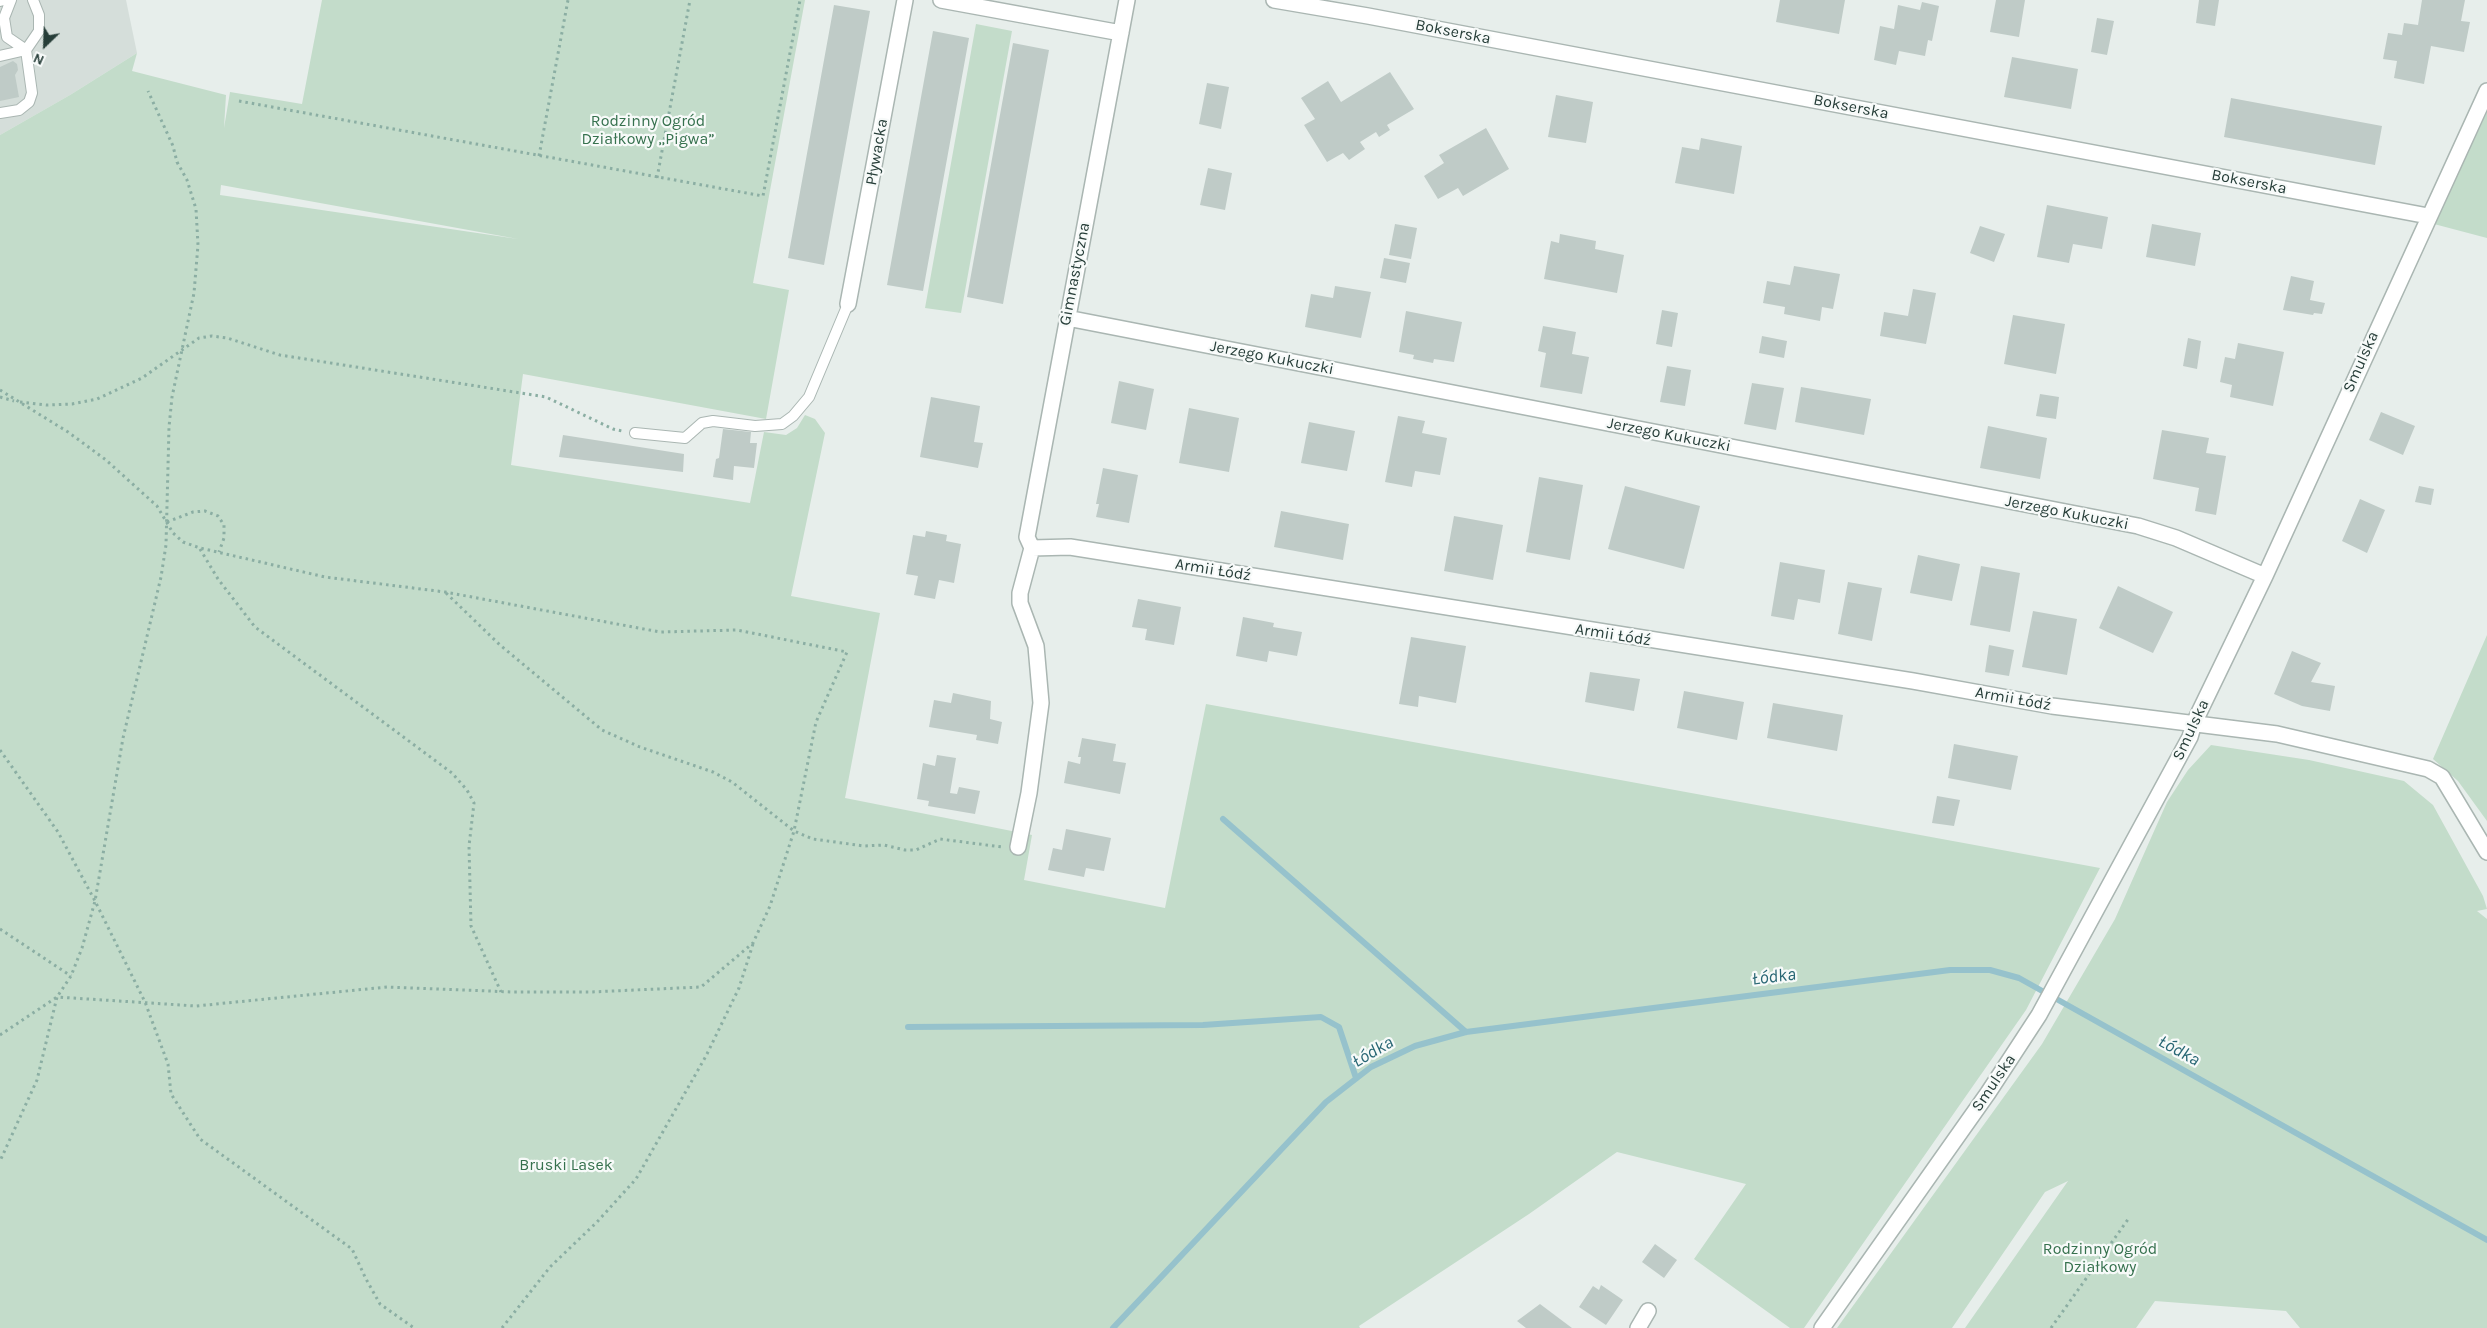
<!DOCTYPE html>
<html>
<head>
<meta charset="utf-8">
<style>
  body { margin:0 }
  #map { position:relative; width:2487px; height:1328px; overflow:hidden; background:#e7eeeb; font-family:Karla,sans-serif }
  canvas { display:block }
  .north { position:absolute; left:20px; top:20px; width:50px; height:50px; -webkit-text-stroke:4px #f7faf9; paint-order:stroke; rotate:204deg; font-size:14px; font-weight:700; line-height:20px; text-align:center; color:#273e39 }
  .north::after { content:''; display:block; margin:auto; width:18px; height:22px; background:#273e39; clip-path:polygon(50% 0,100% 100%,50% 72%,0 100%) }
</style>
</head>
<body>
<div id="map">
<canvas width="2487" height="1328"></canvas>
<div class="north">N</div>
</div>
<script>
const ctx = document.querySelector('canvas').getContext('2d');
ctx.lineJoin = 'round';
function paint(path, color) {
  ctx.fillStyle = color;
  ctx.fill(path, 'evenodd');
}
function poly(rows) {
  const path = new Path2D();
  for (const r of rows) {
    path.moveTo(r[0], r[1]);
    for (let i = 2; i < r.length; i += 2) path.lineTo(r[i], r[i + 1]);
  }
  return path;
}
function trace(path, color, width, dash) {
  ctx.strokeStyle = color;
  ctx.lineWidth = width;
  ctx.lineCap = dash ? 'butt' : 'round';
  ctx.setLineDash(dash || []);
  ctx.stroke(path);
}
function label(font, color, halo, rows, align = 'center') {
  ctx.font = font + ' Karla,sans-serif';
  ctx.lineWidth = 4.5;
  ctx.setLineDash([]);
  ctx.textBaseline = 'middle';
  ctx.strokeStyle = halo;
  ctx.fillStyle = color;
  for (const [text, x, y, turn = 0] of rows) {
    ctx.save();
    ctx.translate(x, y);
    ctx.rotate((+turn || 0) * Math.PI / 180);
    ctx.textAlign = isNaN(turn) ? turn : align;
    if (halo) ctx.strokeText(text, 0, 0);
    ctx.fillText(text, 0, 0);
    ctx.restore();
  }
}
const built = poly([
  [0,0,126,0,137,53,70,95,0,135]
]);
const green = poly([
  [322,0,805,0,753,283,789,290,766,419,523,374,511,465,750,503,764,432,786,435,797,428,805,415,815,419,825,433,791,596,880,613,845,798,1032,835,1024,880,1165,908,1206,704,2100,868,2026,1010,1804,1328,1790,1328,1694,1259,1746,1184,1617,1152,1529,1214,1359,1326,1360,1328,0,1328,0,135,70,95,137,53,132,71,226,95,224,128,230,92,302,104],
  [221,185,518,239,220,195],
  [976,24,1012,31,961,313,925,308],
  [2487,112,2487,238,2434,224],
  [2487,635,2487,821,2458,781,2433,759],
  [2211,745,2309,760,2404,781,2433,805,2483,896,2487,909,2477,911,2487,919,2487,1328,2300,1328,2286,1311,2155,1301,2136,1328,1965,1328,2068,1181,2045,1192,1952,1328,1837,1328,2042,1044,2115,919,2167,802,2188,770]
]);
const stream = poly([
  [1223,819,1466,1032],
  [908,1027,1203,1025,1321,1017,1339,1027,1356,1078],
  [1113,1328,1326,1102,1371,1067,1415,1046,1466,1032,1950,970,1990,970,2019,978,2487,1240]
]);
const building = poly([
  [1780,0,1845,0,1839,34,1776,22],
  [1996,0,2025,0,2019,37,1990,32],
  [2199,0,2219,0,2215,26,2196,23],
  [2422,0,2465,0,2461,21,2470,22,2464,52,2431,46,2424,84,2394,78,2397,61,2383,59,2388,33,2402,35,2404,23,2418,25],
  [1922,2,1939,6,1932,41,1928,40,1925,56,1899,51,1896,65,1874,60,1880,26,1894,29,1898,5,1920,10],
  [834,5,870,11,824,265,788,258],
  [2097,18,2114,21,2107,55,2091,52],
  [933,31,969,38,923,291,887,285],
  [1013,43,1049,50,1003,304,967,297],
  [2012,57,2078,69,2071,109,2004,97],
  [13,61,17,64,18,70,15,75,19,97,0,101,0,67],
  [1390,72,1414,109,1387,125,1390,130,1379,137,1376,132,1360,142,1365,149,1349,160,1343,153,1327,162,1304,125,1315,119,1301,98,1328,81,1341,102],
  [1207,83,1229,87,1221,129,1199,124],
  [1556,95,1593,102,1586,143,1548,137],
  [2231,98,2382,126,2375,165,2224,137],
  [1486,128,1509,169,1463,196,1458,188,1438,199,1424,176,1444,163,1439,155],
  [1701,138,1742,146,1734,194,1675,183,1682,147,1699,150],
  [1208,168,1232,173,1225,210,1200,205],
  [2047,205,2108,217,2102,249,2073,244,2069,263,2037,257],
  [1395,224,1417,228,1411,259,1389,255],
  [2152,224,2201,233,2195,266,2146,257],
  [1980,226,2005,234,1994,262,1970,253],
  [1560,234,1596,241,1595,249,1624,255,1617,293,1544,279,1551,241,1559,243],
  [1384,258,1410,263,1406,283,1380,278],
  [1794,266,1840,274,1833,309,1822,307,1820,321,1784,314,1785,307,1763,303,1767,281,1790,285],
  [2291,276,2314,281,2310,300,2325,303,2322,314,2314,313,2313,315,2283,310],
  [1335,286,1371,292,1361,338,1305,327,1311,294,1333,298],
  [1913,289,1936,293,1926,344,1880,336,1884,312,1908,316],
  [1662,310,1678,313,1672,347,1656,344],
  [1406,311,1462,322,1454,362,1434,359,1433,363,1413,359,1414,355,1399,352],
  [2013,315,2065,324,2056,374,2004,364],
  [1543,326,1576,332,1572,354,1589,357,1582,394,1540,387,1546,353,1538,351],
  [1762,336,1787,341,1784,358,1759,353],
  [2188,338,2201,341,2197,369,2183,366],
  [2238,343,2284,352,2273,406,2230,397,2232,385,2220,382,2225,357,2235,359],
  [1667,366,1691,370,1685,406,1660,402],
  [1119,381,1154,389,1146,430,1111,423],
  [1752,383,1784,388,1776,430,1744,424],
  [1801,387,1871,399,1864,435,1795,422],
  [2040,394,2059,397,2056,419,2036,416],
  [931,397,980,406,974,442,983,443,978,468,920,457],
  [1189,408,1239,418,1229,472,1179,463],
  [2381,412,2415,426,2403,455,2369,440],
  [1398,416,1425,421,1422,433,1447,438,1440,475,1415,471,1412,487,1385,482],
  [1309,422,1355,431,1347,471,1301,463],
  [1988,426,2047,438,2040,479,1980,468],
  [723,429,751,432,750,443,757,443,754,468,734,466,733,480,713,477,716,459,719,458],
  [2162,430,2209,438,2206,453,2226,456,2216,515,2195,511,2199,488,2153,479],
  [563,435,684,454,683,472,559,457],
  [1103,468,1138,475,1129,523,1096,517,1099,504,1096,504],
  [1539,477,1583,485,1570,560,1526,552],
  [1625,486,1700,506,1684,569,1608,549],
  [2419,486,2434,489,2431,505,2415,502],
  [2360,499,2385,510,2367,553,2342,541],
  [1281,511,1349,524,1343,560,1274,547],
  [1454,516,1503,525,1493,580,1444,571],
  [926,531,947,535,946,541,961,544,954,583,939,580,935,599,914,595,918,576,906,574,913,535,925,537],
  [1918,555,1960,564,1952,601,1910,593],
  [1780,562,1825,570,1820,603,1798,599,1794,620,1771,616],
  [1981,566,2020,573,2010,632,1970,625],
  [1848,582,1882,588,1872,641,1838,634],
  [2118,586,2173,612,2153,653,2099,628],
  [1138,599,1181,607,1174,645,1145,640,1147,629,1132,627],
  [2033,611,2077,619,2067,675,2022,667],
  [1243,617,1274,623,1273,627,1302,632,1297,656,1269,651,1267,662,1236,656],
  [1411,637,1466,646,1456,703,1419,696,1418,707,1399,704],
  [1989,645,2014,650,2009,676,1985,672],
  [2292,651,2321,663,2311,682,2335,686,2330,711,2302,706,2274,694],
  [1590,672,1640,679,1634,711,1585,702],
  [1684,691,1744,702,1737,740,1677,728],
  [953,693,991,701,990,719,1002,722,998,744,976,740,977,735,929,727,934,700,951,703],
  [1773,703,1843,715,1837,751,1767,738],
  [1082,738,1116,744,1113,761,1126,763,1120,794,1064,783,1068,761,1080,764,1081,757,1078,757],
  [1954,744,2018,756,2011,790,1948,778],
  [937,755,956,758,950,793,957,794,959,787,980,791,975,814,928,806,929,801,917,799,923,763,935,766],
  [1937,796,1960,800,1954,826,1932,823],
  [1066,829,1111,838,1104,871,1086,868,1084,877,1048,870,1053,848,1062,850],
  [1655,1244,1677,1260,1664,1278,1642,1262],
  [1601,1285,1623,1300,1606,1325,1579,1307,1593,1286,1599,1290],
  [1540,1304,1572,1328,1526,1328,1517,1321]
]);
const path = poly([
  [239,101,763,196,800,0],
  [539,156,568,0],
  [657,178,690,0],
  [0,390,68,432,106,460,157,506,173,533,183,542,200,548,325,577,445,592,660,632,737,630,847,652,816,722,794,831,770,906,753,943,701,987,591,992,513,992,387,987,196,1006,57,997,37,1080,0,1161],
  [0,397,14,401],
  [20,402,46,405,72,404,97,399,142,378,199,338,212,336,227,338,280,355,546,397,613,429,622,431],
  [167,522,193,512,205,511,218,516,224,525,224,538,219,552],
  [200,549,218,579,255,627,452,773,467,790,474,803,469,846,471,926,501,992],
  [446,593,500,645,602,730,640,747,713,772,732,782,794,831,813,839,864,846,884,845,905,850,916,850,940,839,1002,847],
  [0,750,58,832,95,901,145,1002,168,1064,171,1094,200,1139,352,1249,366,1279,380,1304,414,1328],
  [0,929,71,976],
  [0,1035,57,997,71,976,82,948,95,901,123,738,161,577,166,545,169,427,172,397,194,293,198,245,196,209,187,180,177,162,173,146,148,91],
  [502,1328,550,1267,597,1222,636,1179,706,1056,739,988,753,944],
  [2051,1328,2129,1218]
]);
const service = poly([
  [0,1,4,0],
  [0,56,26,50,39,31,39,15,33,0],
  [0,113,19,110,29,102,32,93,26,50,7,37,4,18,11,0],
  [635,433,685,438,702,423,713,421,755,426,782,424,793,416,809,397,848,304]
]);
const minor = poly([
  [941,0,1121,33],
  [1274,0,1368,16,2428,216],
  [848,304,905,0],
  [1067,318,2138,526,2176,538,2265,576],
  [1032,548,1070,547,1913,681,2052,706,2277,734,2428,769,2442,777,2487,852],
  [1032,548,1027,537,1127,0],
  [1018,847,1029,793,1041,703,1036,646,1020,603,1020,593,1032,548],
  [1638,1328,1648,1311],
  [1822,1328,1988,1093,2039,1015,2190,737,2194,723,2265,576,2487,91]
]);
const streetNames = [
  ["Bokserska",1453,32,11],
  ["Bokserska",1851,107,11],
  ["Pływacka",877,152,-80],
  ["Bokserska",2249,182,11],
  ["Gimnastyczna",1075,274,-79],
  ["Jerzego Kukuczki",1272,358,11],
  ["Smulska",2361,362,-66],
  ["Jerzego Kukuczki",1669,435,11],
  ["Jerzego Kukuczki",2067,513,11],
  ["Armii Łódź",1213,570,9],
  ["Armii Łódź",1613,635,9],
  ["Armii Łódź",2013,699,10],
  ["Smulska",2191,730,-65],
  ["Smulska",1994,1083,-56]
];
const parkNames = [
  ["Rodzinny Ogród",648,121],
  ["Działkowy „Pigwa”",648,139],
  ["Bruski Lasek",566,1165],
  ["Rodzinny Ogród",2100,1249],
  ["Działkowy",2100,1267]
];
const waterNames = [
  ["Łódka",1774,977,-7],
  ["Łódka",2179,1051,29],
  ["Łódka",1373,1052,-30]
];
paint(built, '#d5deda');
paint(green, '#c3dcca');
trace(stream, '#96c2cc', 6);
paint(building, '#bfcbc7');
trace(service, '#aab6b2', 12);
trace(minor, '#aab6b2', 18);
trace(path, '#8baea3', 3, [2.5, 4]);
trace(service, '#fff', 10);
trace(minor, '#fff', 15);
label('16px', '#273e39', '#f7faf9', streetNames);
label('16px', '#36714e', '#f7faf9', parkNames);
label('italic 18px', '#286674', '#f7faf9', waterNames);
</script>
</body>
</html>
